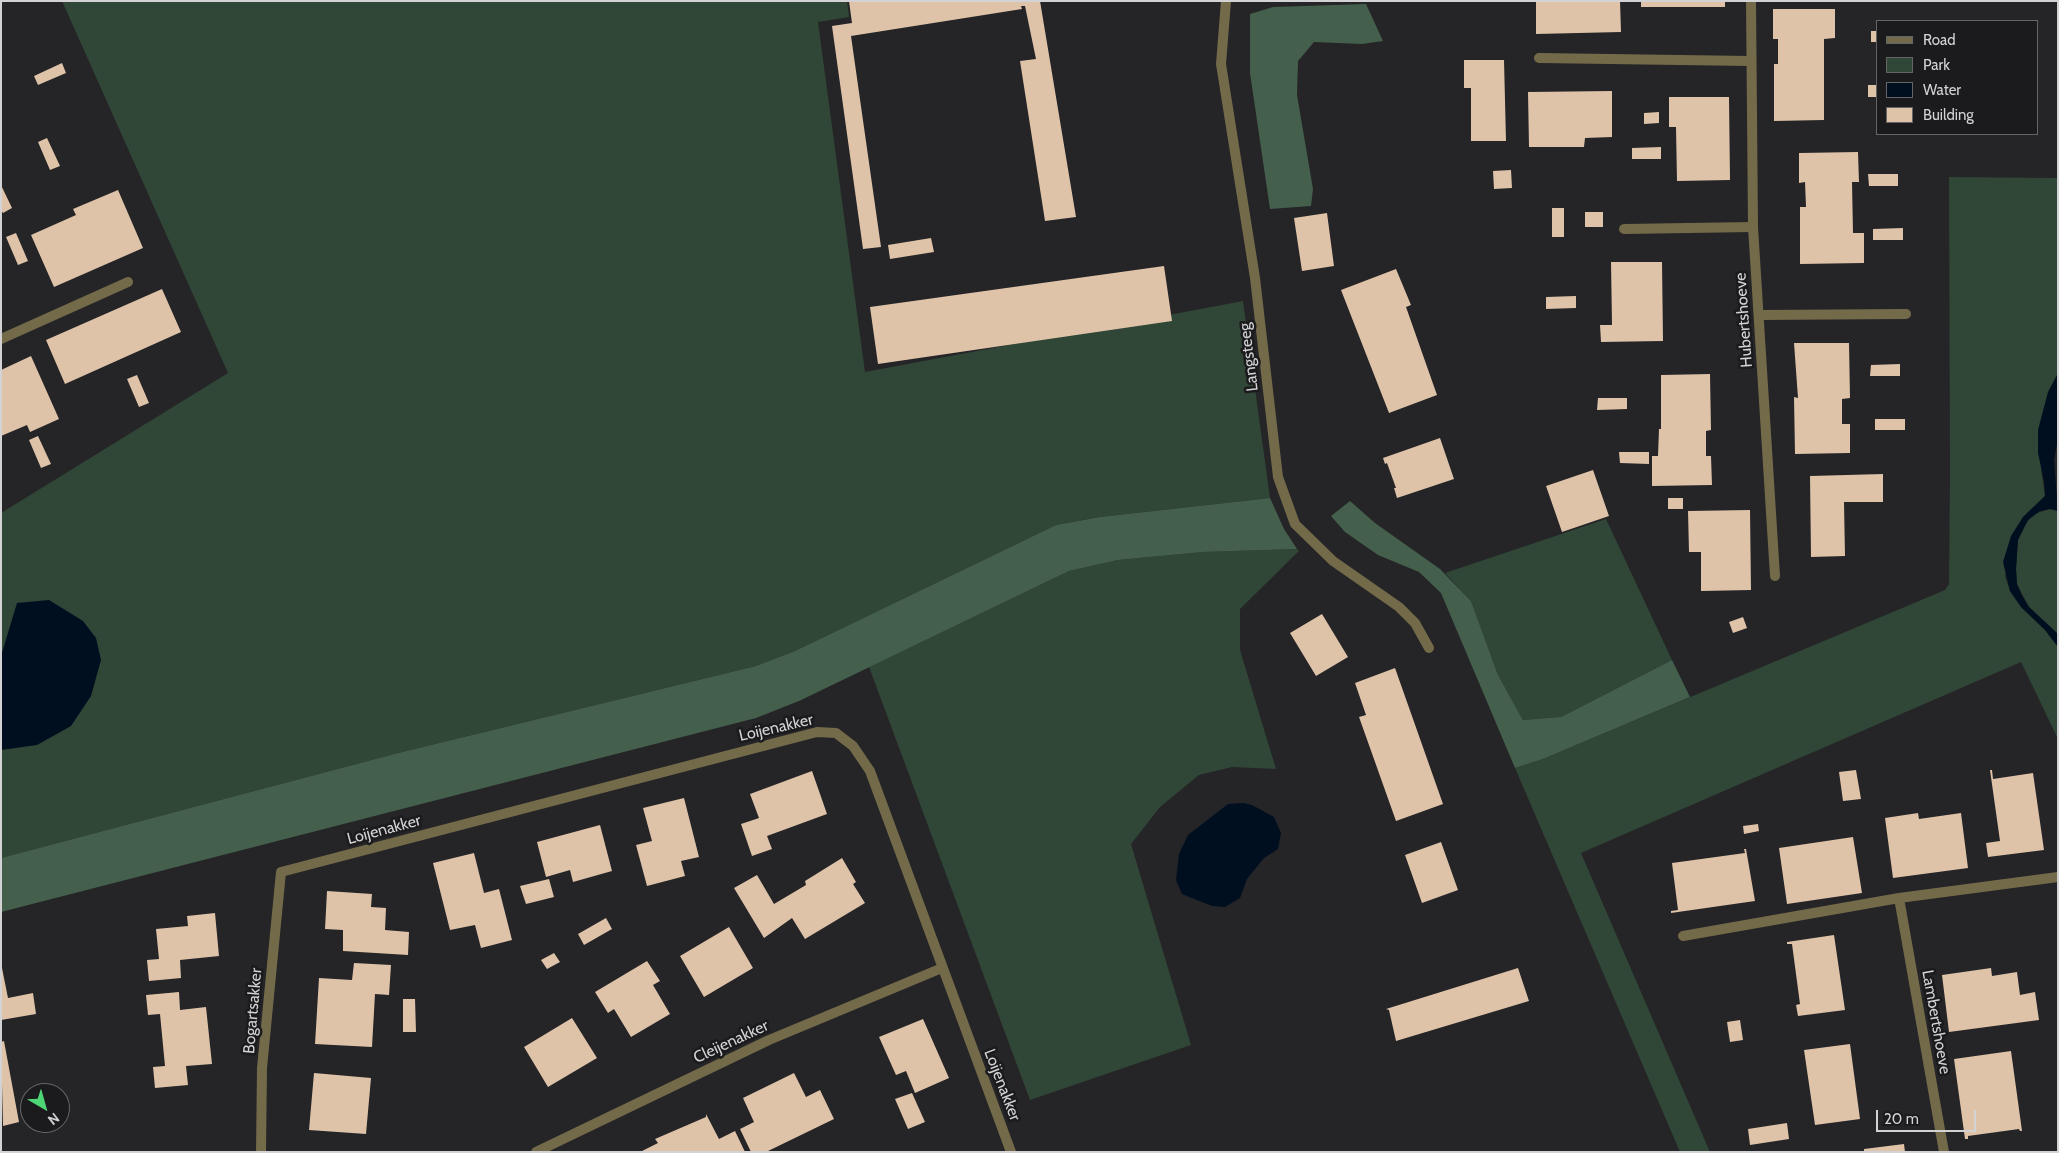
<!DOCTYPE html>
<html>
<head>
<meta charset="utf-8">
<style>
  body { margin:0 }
  #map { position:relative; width:2059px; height:1153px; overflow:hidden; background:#252427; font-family:Cabin,sans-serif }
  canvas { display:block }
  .frame { position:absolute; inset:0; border:2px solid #d3d2d4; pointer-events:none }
  .legend { position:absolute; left:1876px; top:20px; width:162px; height:115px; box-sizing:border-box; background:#1b1a1d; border:1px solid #656466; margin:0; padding:6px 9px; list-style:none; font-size:15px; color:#d3d2d4 }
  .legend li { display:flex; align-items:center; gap:10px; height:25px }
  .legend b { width:25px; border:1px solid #656466 }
  .north { position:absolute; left:20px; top:1083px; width:50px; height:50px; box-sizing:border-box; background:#1b1a1d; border:1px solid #656466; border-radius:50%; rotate:142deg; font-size:14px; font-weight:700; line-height:20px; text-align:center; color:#d3d2d4 }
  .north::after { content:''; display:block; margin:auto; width:18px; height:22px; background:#4ed676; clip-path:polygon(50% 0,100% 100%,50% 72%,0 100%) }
  .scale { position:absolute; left:1876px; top:1110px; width:100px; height:22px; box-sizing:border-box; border:2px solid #d3d2d4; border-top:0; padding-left:6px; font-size:15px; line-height:18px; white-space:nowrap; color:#d3d2d4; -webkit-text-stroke:4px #1b1a1d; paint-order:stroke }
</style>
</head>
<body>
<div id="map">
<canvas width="2059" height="1153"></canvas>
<div class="frame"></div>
<ul class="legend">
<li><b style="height:6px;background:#736a4a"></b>Road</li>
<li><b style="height:14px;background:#304636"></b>Park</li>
<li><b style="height:14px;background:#000f20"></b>Water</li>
<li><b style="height:14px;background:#dec3a9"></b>Building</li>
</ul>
<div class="north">N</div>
<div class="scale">20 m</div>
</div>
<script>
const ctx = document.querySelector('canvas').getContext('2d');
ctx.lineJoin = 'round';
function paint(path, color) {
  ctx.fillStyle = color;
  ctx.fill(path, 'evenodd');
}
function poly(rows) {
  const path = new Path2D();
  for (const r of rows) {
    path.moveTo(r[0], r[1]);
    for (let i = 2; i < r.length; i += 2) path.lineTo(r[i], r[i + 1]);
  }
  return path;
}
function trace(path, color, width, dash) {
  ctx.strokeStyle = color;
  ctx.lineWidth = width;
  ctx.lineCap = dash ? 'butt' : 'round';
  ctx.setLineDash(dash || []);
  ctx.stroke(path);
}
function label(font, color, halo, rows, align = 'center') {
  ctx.font = font + ' Cabin,sans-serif';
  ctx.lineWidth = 5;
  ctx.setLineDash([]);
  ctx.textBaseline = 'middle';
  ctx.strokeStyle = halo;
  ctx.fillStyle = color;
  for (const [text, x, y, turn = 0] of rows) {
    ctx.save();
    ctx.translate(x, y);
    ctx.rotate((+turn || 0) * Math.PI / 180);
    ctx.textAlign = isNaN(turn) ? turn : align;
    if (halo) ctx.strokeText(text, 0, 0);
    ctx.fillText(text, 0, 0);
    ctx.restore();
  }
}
const green = poly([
  [62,1,847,1,849,17,818,22,865,372,1243,301,1270,498,1100,517,1056,525,795,651,756,666,398,753,1,858,1,513,228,373],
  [1949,177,2058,178,2058,373,2041,469,2045,496,2023,517,2005,576,2010,591,2021,607,2045,630,2058,647,2058,739,2021,662,1581,853,1710,1152,1680,1152,1515,768,1543,759,1945,590,1949,584,1950,475],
  [2050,509,2058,511,2058,634,2029,607,2017,584,2016,569,2018,540,2022,528,2034,514],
  [1606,519,1672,660,1561,717,1523,720,1498,675,1471,601,1445,573],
  [1297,549,1299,551,1240,609,1240,650,1276,769,1232,767,1199,775,1160,807,1131,844,1191,1045,1030,1100,869,667,1069,571,1118,560,1203,552]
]);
const forest = poly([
  [1366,4,1383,41,1362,44,1314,42,1298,61,1297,95,1313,189,1311,206,1270,209,1250,73,1250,14,1273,7],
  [1270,498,1284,529,1297,549,1203,552,1118,560,1069,571,799,701,756,718,1,912,1,858,398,753,756,666,795,651,1056,525,1100,517],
  [1350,501,1375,523,1440,569,1471,601,1498,675,1523,720,1561,717,1672,660,1690,697,1543,759,1515,768,1441,593,1419,572,1378,555,1345,532,1331,516]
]);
const water = poly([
  [2058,373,2058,439,2054,460,2058,511,2050,509,2040,511,2028,520,2018,540,2016,569,2017,584,2022,596,2029,607,2058,634,2058,647,2045,630,2021,607,2010,591,2003,562,2011,536,2023,517,2045,496,2044,481,2038,453,2038,430,2048,392],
  [49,600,83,621,96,638,101,660,91,696,71,726,37,745,1,750,1,656,17,603],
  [1243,803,1252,805,1274,817,1281,833,1278,849,1264,858,1247,879,1240,898,1225,907,1212,906,1182,894,1176,880,1179,854,1188,835,1228,804]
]);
const building = poly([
  [849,1,1040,1,1076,217,1045,221,1020,61,1036,59,1025,6,1021,6,1022,9,851,36,881,247,863,249,832,26,852,23],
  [1536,1,1620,1,1621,32,1536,34],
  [1641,1,1725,1,1725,7,1641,7],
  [1773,9,1835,9,1835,38,1824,39,1824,120,1774,121,1774,64,1778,64,1778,39,1773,39],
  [1871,31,1878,31,1878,42,1871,42],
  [1464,60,1504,60,1506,141,1471,141,1471,88,1464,88],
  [62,63,66,73,38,85,34,76],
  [1868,85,1878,85,1878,97,1868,97],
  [1612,91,1612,137,1585,138,1584,147,1529,147,1528,92],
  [1669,97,1729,97,1730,180,1677,181,1676,127,1669,127],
  [1659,112,1659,123,1644,124,1644,113],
  [47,138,60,166,50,170,38,142],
  [1661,147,1661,159,1632,159,1632,148],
  [1858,152,1859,182,1852,182,1853,233,1864,233,1864,263,1800,264,1800,207,1806,207,1805,182,1799,183,1799,153],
  [1511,170,1512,188,1494,189,1493,171],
  [1868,174,1898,174,1898,186,1869,186],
  [1,185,12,208,3,213,1,210],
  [118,190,143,248,54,287,31,235,76,215,73,209],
  [1552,208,1564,208,1564,237,1552,237],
  [1585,212,1603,212,1603,227,1585,227],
  [1327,213,1334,266,1302,271,1294,218],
  [1903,228,1903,240,1873,240,1873,229],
  [16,233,28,261,18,265,6,237],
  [931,238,934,252,890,259,888,245],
  [1611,262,1662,262,1663,341,1601,342,1600,325,1612,325],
  [1164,266,1172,321,878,364,870,307],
  [1396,269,1411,305,1406,307,1437,395,1389,413,1341,290],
  [162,289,181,332,65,384,46,340],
  [1576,296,1576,308,1546,309,1546,297],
  [1794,343,1849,343,1850,398,1842,399,1842,424,1850,424,1850,453,1795,454,1794,397,1798,398],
  [31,356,59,419,30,432,27,425,1,436,1,370],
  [1900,364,1900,376,1870,376,1871,365],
  [1710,374,1711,430,1706,431,1706,456,1711,456,1712,485,1652,486,1652,456,1658,456,1659,429,1661,429,1661,375],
  [137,375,149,403,139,407,127,379],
  [1598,398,1627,398,1627,409,1597,410],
  [1875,419,1905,419,1905,430,1875,430],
  [38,436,51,464,41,468,29,440],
  [1440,438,1454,479,1397,498,1394,488,1396,488,1387,463,1385,464,1383,458],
  [1619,452,1649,452,1649,464,1620,463],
  [1593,470,1609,516,1562,532,1546,486],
  [1883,474,1883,502,1844,502,1845,556,1811,557,1810,476],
  [1668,498,1683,498,1683,509,1668,509],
  [1750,510,1751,590,1701,591,1701,552,1689,552,1688,511],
  [1322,614,1348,657,1316,676,1290,633],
  [1743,617,1747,628,1733,633,1729,622],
  [1395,668,1443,804,1396,821,1359,717,1366,715,1355,683],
  [1856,770,1861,799,1843,801,1839,772],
  [1990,770,1992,770,1993,779,2033,773,2044,850,1988,857,1986,843,2000,841],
  [812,771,827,814,767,836,772,849,752,856,741,824,759,818,750,794],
  [684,798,699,857,681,861,685,876,647,886,636,845,652,841,643,808],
  [1918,813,1919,819,1961,813,1968,868,1893,878,1885,818],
  [1758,824,1759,831,1744,834,1743,826],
  [600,825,612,871,573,882,570,870,546,877,537,842],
  [1853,837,1862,893,1787,904,1779,848],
  [1441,842,1458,890,1422,903,1405,855],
  [1744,849,1746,849,1755,901,1671,913,1671,911,1678,910,1672,863,1745,853],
  [474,853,484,893,499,889,512,940,481,948,475,925,450,930,433,863],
  [842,858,856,882,853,884,865,903,805,939,792,918,764,938,734,888,757,875,774,904,806,885,805,881],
  [549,879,554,897,526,904,520,886],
  [327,891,372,894,371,907,386,908,385,930,409,932,408,955,343,951,343,930,325,929],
  [215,913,219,956,180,960,181,978,149,981,147,960,159,959,156,929,188,926,187,916],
  [606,918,612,929,584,945,578,934],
  [729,927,753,968,704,997,680,956],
  [1834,935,1845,1010,1798,1016,1796,1005,1800,1004,1792,944,1787,944,1787,942],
  [554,953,560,962,547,969,541,960],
  [647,961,660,981,653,985,670,1014,631,1037,614,1009,608,1013,595,992],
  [354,963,391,965,389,995,375,994,372,1047,315,1044,319,978,352,980],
  [2,968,8,998,33,993,36,1014,1,1020],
  [1518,968,1529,1001,1396,1041,1389,1010,1386,1009],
  [1991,968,1992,976,2017,972,2020,995,2035,992,2039,1020,1949,1032,1942,975],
  [179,992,180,1010,206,1007,212,1064,186,1066,188,1085,155,1088,153,1067,165,1066,160,1014,148,1015,146,995],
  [403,999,415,999,416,1032,403,1032],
  [572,1018,597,1058,548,1087,524,1047],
  [923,1019,949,1078,915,1093,906,1071,896,1075,879,1037],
  [1740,1020,1743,1040,1730,1042,1727,1022],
  [4,1041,19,1122,3,1126,1,1042],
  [1850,1044,1860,1119,1815,1125,1804,1050],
  [2011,1051,2022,1131,2020,1131,2019,1129,1968,1136,1968,1139,1965,1139,1954,1059],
  [314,1073,371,1078,366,1134,309,1130],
  [794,1073,806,1097,820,1090,834,1119,766,1152,751,1152,740,1129,754,1122,743,1098],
  [912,1093,925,1122,908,1129,895,1099],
  [706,1114,719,1139,735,1131,745,1152,640,1152,658,1143,655,1139,706,1117],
  [1787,1123,1789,1139,1750,1145,1748,1129],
  [1904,1144,1905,1152,1864,1152,1864,1149]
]);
const lane = poly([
  [1624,229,1753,227],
  [1760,315,1906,314]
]);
const street = poly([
  [1226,1,1221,64,1255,278,1278,477,1295,524,1333,561,1399,607,1415,623,1429,648],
  [1751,1,1753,227,1775,576],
  [1539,58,1750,61],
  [1,339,128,282],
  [1899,898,1944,1152],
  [1683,936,1899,898,2058,877],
  [261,1152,262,1068,281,872,817,732,836,733,853,746,870,771,1011,1152],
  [536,1152,769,1040,942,968]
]);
const streetNames = [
  ["Hubertshoeve",1744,320,-94],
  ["Langsteeg",1249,357,-97],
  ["Loijenakker",776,728,-13],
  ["Loijenakker",384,830,-15],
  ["Bogartsakker",253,1011,-85],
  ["Lambertshoeve",1936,1022,80],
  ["Cleijenakker",731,1042,-25],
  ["Loijenakker",1002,1085,69]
];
paint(green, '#304636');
paint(forest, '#44604c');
paint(water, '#000f20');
paint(building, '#dec3a9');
trace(lane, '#736a4a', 10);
trace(street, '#736a4a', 10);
label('16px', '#d3d2d4', '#1b1a1d', streetNames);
</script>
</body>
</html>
